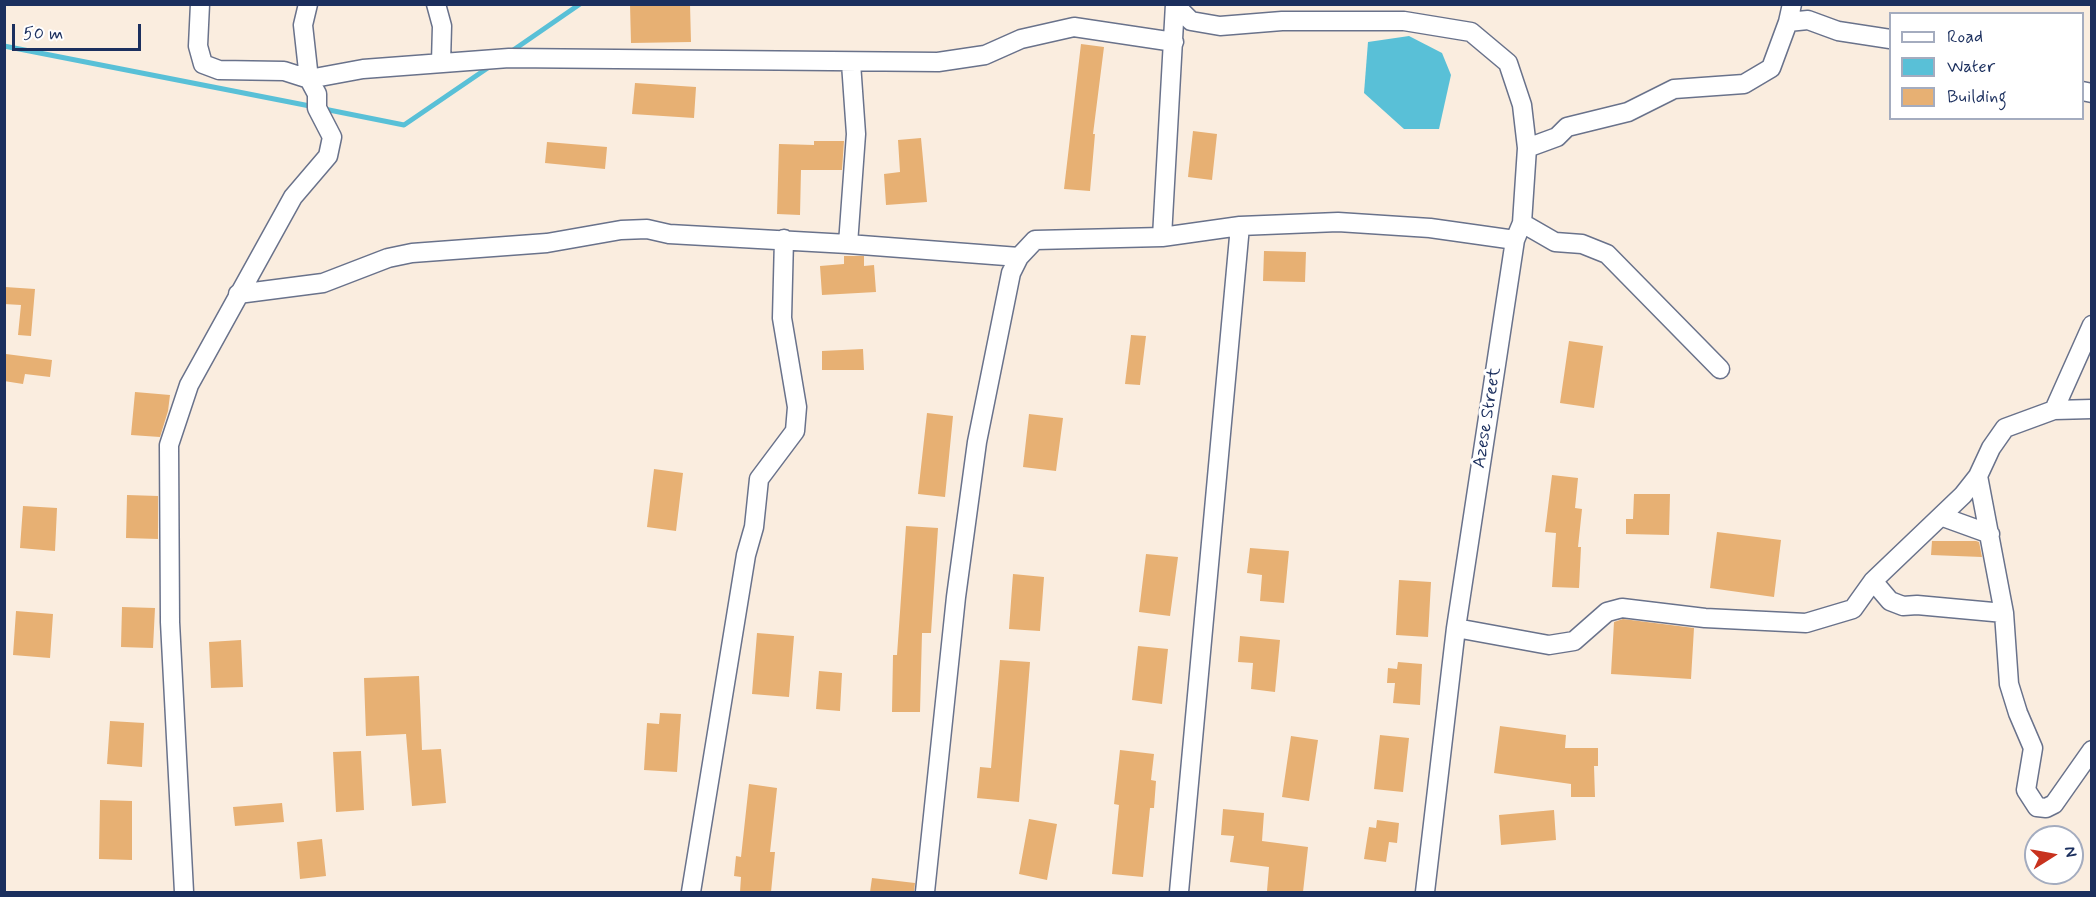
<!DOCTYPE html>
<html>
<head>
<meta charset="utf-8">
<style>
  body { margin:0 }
  #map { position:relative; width:2096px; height:897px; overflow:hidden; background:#faeddf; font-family:Mynerve,sans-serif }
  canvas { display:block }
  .frame { position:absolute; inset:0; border:6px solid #1b2f5e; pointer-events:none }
  .legend { position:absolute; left:1889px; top:12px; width:195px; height:108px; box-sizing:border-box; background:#fff; border:2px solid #a4acbf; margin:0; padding:8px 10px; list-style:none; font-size:18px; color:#1b2f5e }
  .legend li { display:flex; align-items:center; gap:12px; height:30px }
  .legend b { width:30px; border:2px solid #a4acbf }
  .north { position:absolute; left:2024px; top:825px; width:60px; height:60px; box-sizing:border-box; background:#fff; border:2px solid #a4acbf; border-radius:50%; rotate:79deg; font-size:16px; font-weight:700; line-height:24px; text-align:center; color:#1b2f5e }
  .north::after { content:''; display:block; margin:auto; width:21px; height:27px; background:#c8321e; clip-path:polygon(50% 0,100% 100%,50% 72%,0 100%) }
  .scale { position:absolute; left:12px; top:24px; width:129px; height:27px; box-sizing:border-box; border:3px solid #1b2f5e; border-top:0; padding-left:8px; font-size:18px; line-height:21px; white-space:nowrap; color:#1b2f5e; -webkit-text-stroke:4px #fff; paint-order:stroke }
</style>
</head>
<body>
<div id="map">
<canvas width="2096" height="897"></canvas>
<div class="frame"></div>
<ul class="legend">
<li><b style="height:8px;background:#fff"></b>Road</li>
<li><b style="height:16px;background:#59c0d7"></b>Water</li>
<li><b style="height:16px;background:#e7b073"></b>Building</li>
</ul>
<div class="north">N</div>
<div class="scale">50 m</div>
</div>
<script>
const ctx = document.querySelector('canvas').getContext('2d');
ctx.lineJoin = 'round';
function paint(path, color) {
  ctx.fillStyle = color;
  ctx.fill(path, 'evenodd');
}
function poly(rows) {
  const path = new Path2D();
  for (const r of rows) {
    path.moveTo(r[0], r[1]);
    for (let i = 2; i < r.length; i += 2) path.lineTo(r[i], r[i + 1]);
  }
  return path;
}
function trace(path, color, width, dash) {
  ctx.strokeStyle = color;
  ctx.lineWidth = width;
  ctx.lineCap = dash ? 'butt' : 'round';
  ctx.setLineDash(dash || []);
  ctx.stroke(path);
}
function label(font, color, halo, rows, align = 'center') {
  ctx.font = font + ' Mynerve,sans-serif';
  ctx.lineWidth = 6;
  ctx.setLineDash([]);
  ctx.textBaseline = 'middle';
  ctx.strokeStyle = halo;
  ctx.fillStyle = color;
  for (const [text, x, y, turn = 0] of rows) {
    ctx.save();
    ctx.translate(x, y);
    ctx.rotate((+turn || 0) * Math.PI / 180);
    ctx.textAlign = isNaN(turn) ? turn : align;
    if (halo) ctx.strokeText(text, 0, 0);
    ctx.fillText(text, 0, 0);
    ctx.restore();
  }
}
const water = poly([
  [1409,36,1442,53,1451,75,1439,129,1404,129,1364,93,1368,42]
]);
const stream = poly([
  [4,46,315,107],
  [509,53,580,4],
  [324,109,404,125,492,65]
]);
const building = poly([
  [630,4,690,4,691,42,631,43],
  [1081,44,1104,47,1093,134,1095,134,1090,191,1064,189],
  [635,83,696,87,694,118,632,114],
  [1193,131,1217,134,1212,180,1188,177],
  [921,138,927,202,886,205,884,174,900,172,898,140],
  [814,141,844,141,842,170,801,170,800,215,777,214,779,144,814,145],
  [547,142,607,147,605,169,545,163],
  [1264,251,1306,252,1305,282,1263,281],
  [844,256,864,256,864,266,874,265,876,292,822,295,820,266,844,264],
  [5,287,35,289,31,336,18,335,21,305,4,304],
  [1131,335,1146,336,1140,385,1125,384],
  [1569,341,1603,346,1594,408,1560,403],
  [863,349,864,370,822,370,822,351],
  [6,354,52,360,50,377,25,374,23,384,4,381],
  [135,392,170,395,168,411,160,437,131,435],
  [927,413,953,416,945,497,918,494],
  [1029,414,1063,418,1056,471,1023,467],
  [654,469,683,473,676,531,647,527],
  [1552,475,1578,478,1575,508,1582,509,1578,547,1581,547,1579,588,1552,587,1556,533,1545,532],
  [1634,494,1670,494,1669,535,1626,534,1626,519,1633,519],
  [127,495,158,496,158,539,126,538],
  [23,506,57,508,55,551,20,548],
  [906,526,938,528,931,633,922,633,920,712,892,712,893,655,897,655],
  [1717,532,1781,540,1774,597,1710,588],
  [1932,541,1976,541,1979,542,1982,557,1931,555],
  [1250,548,1289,551,1284,603,1260,601,1262,575,1247,573],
  [1146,554,1178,557,1170,616,1139,612],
  [1013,574,1044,577,1040,631,1009,629],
  [1399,580,1431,582,1428,637,1396,635],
  [122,607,155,608,153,648,121,647],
  [16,611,53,614,50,658,13,655],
  [1623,619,1694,628,1691,679,1611,674,1614,622],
  [757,633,794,636,789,697,752,694],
  [1240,636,1280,640,1275,692,1251,689,1253,663,1238,662],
  [241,640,243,687,211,688,209,642],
  [1138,646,1168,649,1162,704,1132,700],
  [1000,660,1030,662,1019,802,977,798,980,767,991,768],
  [1398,662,1422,664,1420,705,1393,703,1395,683,1387,683,1388,668,1397,669],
  [819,671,842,673,840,711,816,709],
  [419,676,422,750,441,749,446,803,412,806,406,734,366,736,364,678],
  [660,713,681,714,677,772,644,770,647,723,659,724],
  [110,721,144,723,142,767,107,764],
  [1500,726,1566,735,1565,748,1598,748,1598,766,1594,766,1595,797,1571,797,1571,784,1494,773],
  [1380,735,1409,738,1403,792,1374,789],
  [1291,736,1318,740,1309,801,1282,797],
  [1120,750,1154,754,1151,780,1156,781,1154,808,1150,808,1143,877,1112,874,1119,805,1114,804],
  [361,751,364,810,336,812,333,752],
  [749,784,777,788,770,852,775,852,771,892,740,892,741,877,734,876,736,856,741,857],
  [100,800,132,801,132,860,99,859],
  [282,803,284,822,235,826,233,807],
  [1223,809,1264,813,1262,841,1308,847,1303,892,1267,891,1269,867,1230,862,1234,836,1221,835],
  [1554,810,1556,840,1501,845,1499,815],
  [1029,819,1057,824,1047,880,1019,874],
  [1377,820,1399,823,1397,843,1389,842,1386,862,1364,859,1369,827,1376,828],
  [322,839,326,876,300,879,297,842],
  [872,878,915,883,914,892,870,892]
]);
const minor = poly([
  [308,4,303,25,309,79,363,69,509,58,938,62,985,55,1021,39,1074,27,1174,42],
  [436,4,442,26,441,62],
  [1175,5,1191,21,1220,26,1282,21,1404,21,1471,32,1508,63,1522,105,1527,148,1522,223,1515,240,1456,628,1425,892],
  [1788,22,1792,4],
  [851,63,856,134,848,244,1019,257],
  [2082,91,2092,93],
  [1527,148,1557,137,1567,127,1628,112,1674,89,1744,84,1771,68,1788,22,1808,20,1838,31,1890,39],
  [1522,223,1555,242,1582,244,1607,254,1720,369],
  [1162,237,1175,4],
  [238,294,323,283,388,258,412,253,547,243,621,230,647,229,669,234,848,244],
  [2054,410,2092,325],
  [1978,476,2004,613,2009,684,2018,713,2033,748,2026,790,2037,807,2046,808,2054,804,2092,750],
  [1943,517,1990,534],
  [1873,581,1890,601,1903,606,1917,605,2004,613],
  [1456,628,1549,645,1574,641,1607,612,1622,608,1705,618,1806,623,1853,609,1873,581,1963,495,1978,476,1991,448,2005,428,2054,410,2092,409],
  [184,892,170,622,169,445,189,385,293,197,328,156,332,137,317,108,317,94,309,79,284,71,219,70,203,64,198,46,200,4],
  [691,892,746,555,754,527,759,479,795,431,797,407,782,318,784,239],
  [925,892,956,597,977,442,1011,273,1019,257,1035,240,1162,237,1240,226,1338,222,1430,228,1515,240],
  [1179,892,1240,226]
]);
const streetNames = [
  ["Azese Street",1488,418,-81]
];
paint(water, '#59c0d7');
trace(stream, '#59c0d7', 5);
paint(building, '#e7b073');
trace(minor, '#69728b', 21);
trace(minor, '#fff', 18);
label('18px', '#1b2f5e', '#fff', streetNames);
</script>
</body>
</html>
